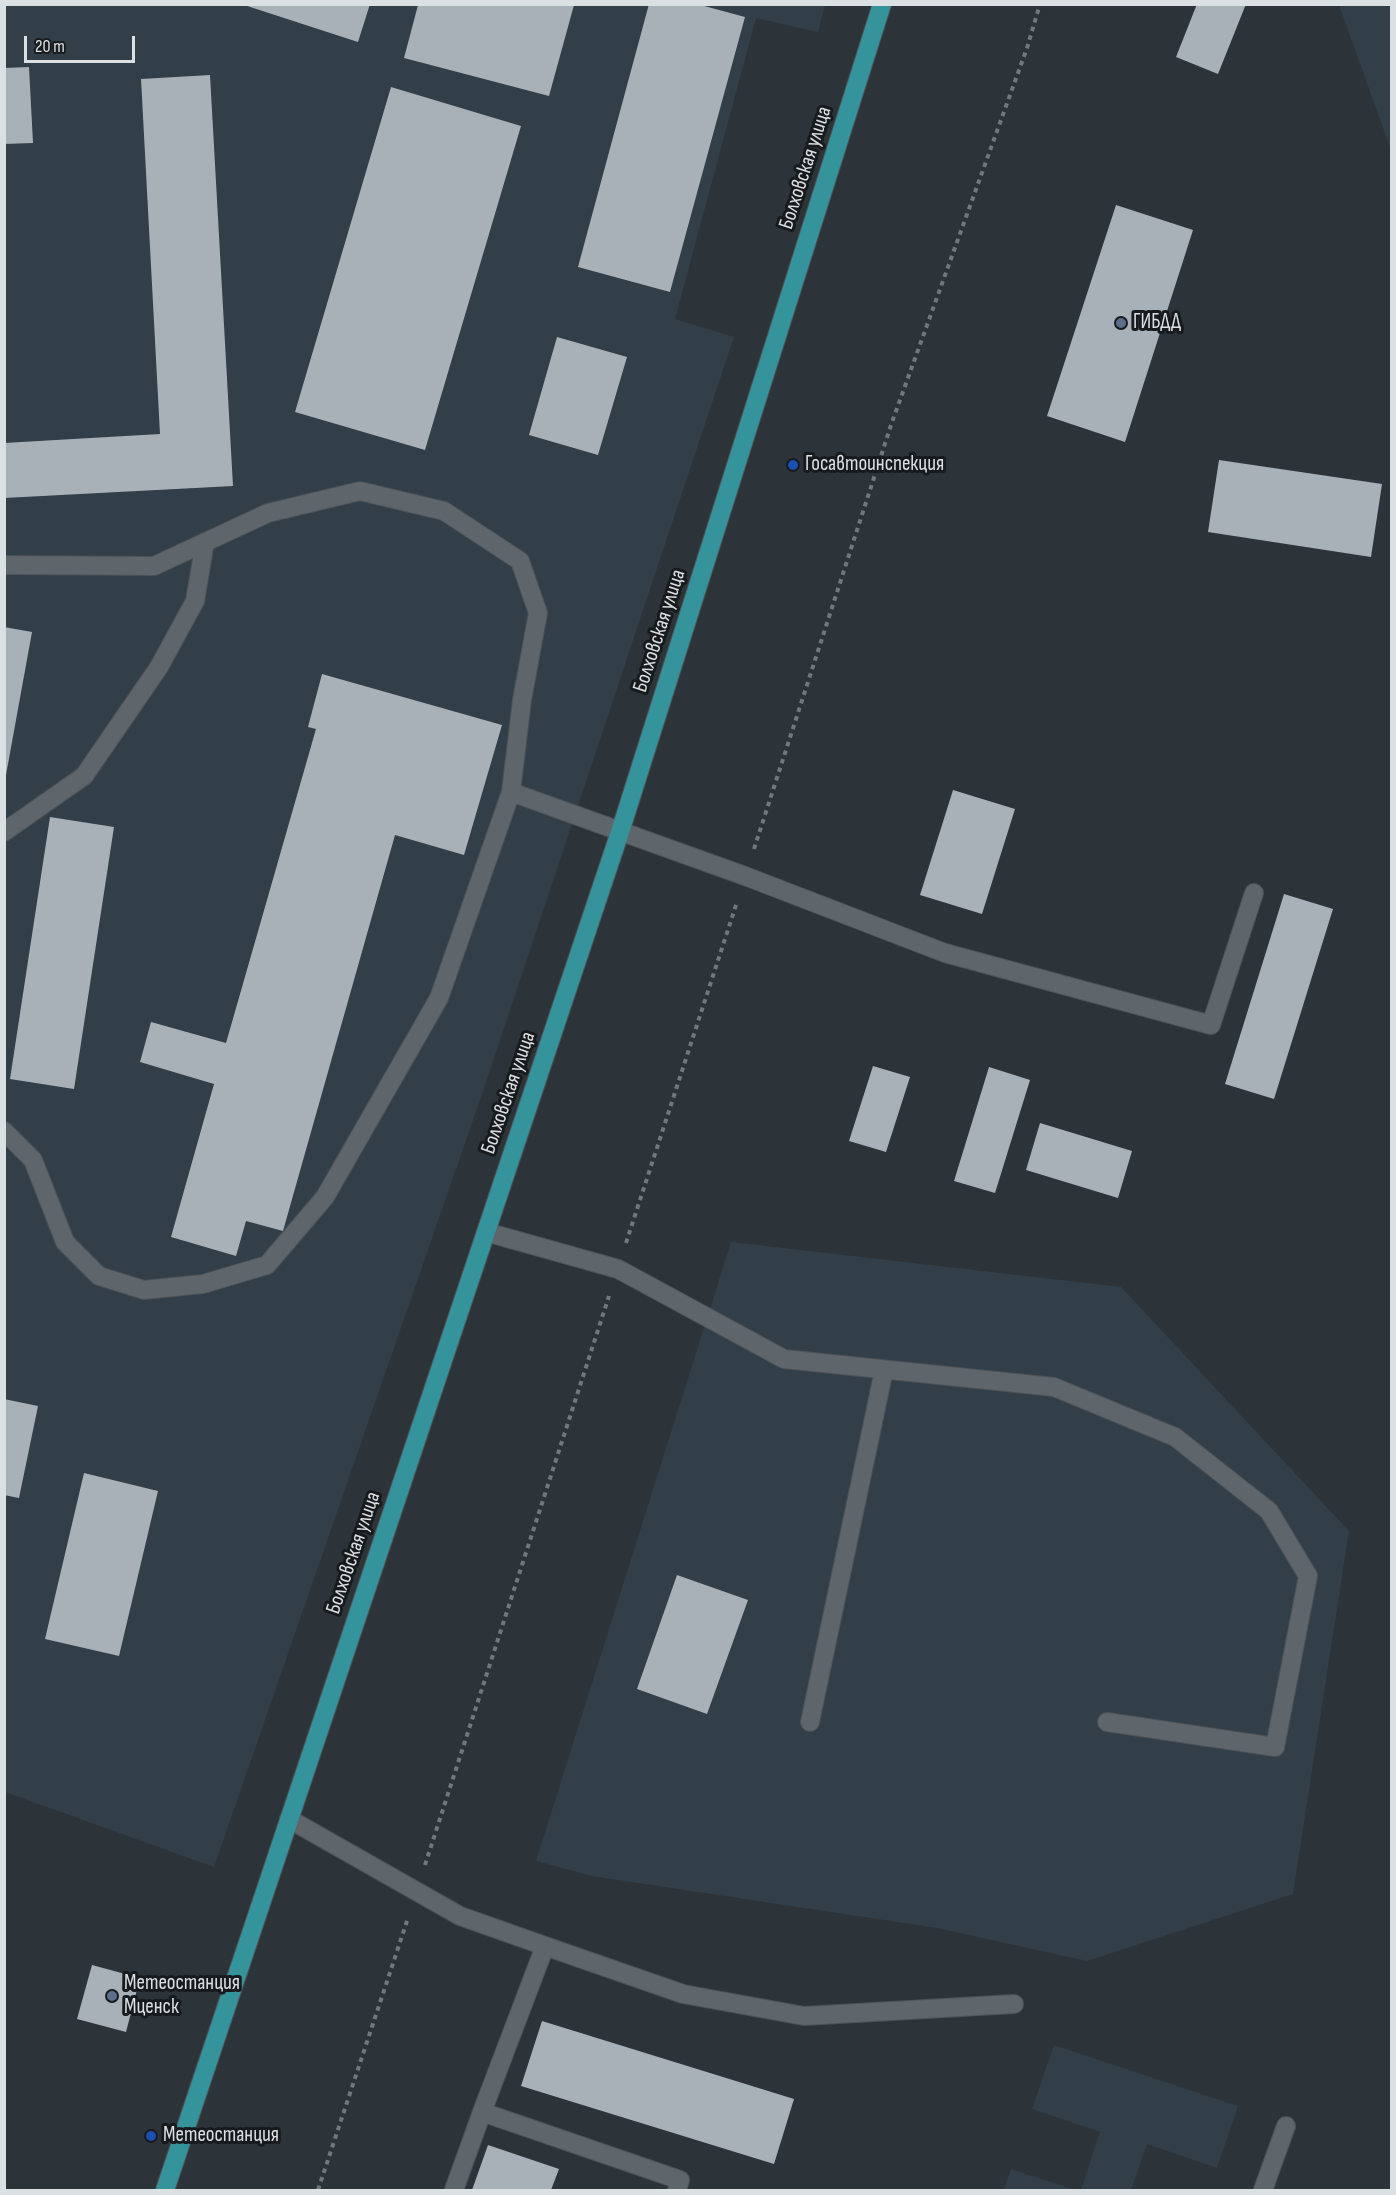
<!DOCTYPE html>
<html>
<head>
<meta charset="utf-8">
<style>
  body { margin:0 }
  #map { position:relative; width:1396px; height:2195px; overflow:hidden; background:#2d3439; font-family:"Sofia Sans Condensed",sans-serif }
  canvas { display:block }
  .frame { position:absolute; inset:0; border:6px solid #dbe0e3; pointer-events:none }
  .scale { position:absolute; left:24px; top:36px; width:111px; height:27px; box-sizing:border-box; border:3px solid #dbe0e3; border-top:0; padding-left:8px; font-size:18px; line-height:21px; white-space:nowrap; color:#dbe0e3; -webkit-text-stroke:4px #181b1d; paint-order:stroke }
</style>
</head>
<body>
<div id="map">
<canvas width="1396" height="2195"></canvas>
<div class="frame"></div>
<div class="scale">20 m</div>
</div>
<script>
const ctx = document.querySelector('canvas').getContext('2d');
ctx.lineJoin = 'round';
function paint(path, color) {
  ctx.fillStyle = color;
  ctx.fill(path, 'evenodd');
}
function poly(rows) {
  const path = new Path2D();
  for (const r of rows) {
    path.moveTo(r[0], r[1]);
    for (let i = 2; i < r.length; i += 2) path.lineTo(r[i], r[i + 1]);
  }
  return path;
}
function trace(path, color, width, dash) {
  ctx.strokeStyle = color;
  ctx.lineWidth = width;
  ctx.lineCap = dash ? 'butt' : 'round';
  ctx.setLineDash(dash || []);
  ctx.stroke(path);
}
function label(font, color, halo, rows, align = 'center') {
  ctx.font = font + ' "Sofia Sans Condensed",sans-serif';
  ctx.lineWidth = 6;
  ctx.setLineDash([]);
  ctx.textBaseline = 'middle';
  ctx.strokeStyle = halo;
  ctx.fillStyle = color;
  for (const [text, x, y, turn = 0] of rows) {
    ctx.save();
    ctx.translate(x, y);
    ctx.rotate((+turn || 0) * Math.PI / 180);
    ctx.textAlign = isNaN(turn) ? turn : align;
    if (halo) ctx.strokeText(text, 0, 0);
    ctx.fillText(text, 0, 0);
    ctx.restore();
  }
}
const built = poly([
  [5,5,825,5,818,32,756,18,675,319,734,337,481,1097,214,1867,5,1792],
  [1339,5,1391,5,1391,150],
  [731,1242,1121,1287,1349,1531,1293,1894,1087,1961,937,1928,592,1876,536,1861],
  [1054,2045,1238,2106,1217,2168,1147,2144,1131,2190,1081,2190,1100,2132,1032,2109],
  [1011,2169,1075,2190,1004,2190]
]);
const building = poly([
  [241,4,370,4,358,42],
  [649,4,697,4,745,17,670,292,578,267],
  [1197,4,1246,4,1218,74,1176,57],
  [418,5,574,5,549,96,404,58],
  [29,67,33,143,4,144,4,68],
  [210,75,233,486,4,498,4,443,160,434,141,79],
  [391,87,521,126,425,450,295,412],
  [1116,205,1193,230,1125,442,1047,416],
  [557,337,627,357,598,455,529,435],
  [1219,460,1382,484,1371,557,1208,532],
  [4,627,32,632,6,775,4,775],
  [322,674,502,725,464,855,395,835,283,1231,246,1221,236,1256,171,1237,214,1084,140,1062,151,1022,226,1043,316,729,308,727],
  [953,790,1015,809,982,914,920,895],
  [50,817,114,827,74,1089,10,1079],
  [1284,894,1333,909,1274,1099,1225,1084],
  [873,1066,910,1077,886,1152,849,1141],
  [989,1067,1030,1080,995,1193,954,1181],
  [1040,1123,1132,1151,1118,1198,1026,1170],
  [4,1399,38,1406,19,1498,4,1495],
  [84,1473,158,1491,119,1656,45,1639],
  [677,1575,748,1600,707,1714,637,1689],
  [92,1965,140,1978,126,2032,77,2019],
  [542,2021,794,2099,774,2164,521,2086],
  [488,2145,559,2169,551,2190,472,2190]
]);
const path = poly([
  [754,849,891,425,1027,48,1040,4],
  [626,1243,737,902],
  [425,1865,609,1296],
  [318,2190,408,1918]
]);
const minor = poly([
  [4,565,154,566,268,513,360,491,444,511,520,561,538,613,522,700,511,792,439,998,325,1197,267,1265,203,1284,144,1290,99,1276,65,1242,33,1160,4,1131],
  [511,792,745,876,945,953,1211,1025,1254,893],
  [4,832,84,776,159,667,195,601,205,542],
  [486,1232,618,1269,784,1359,1054,1387,1175,1437,1269,1511,1308,1576,1275,1747,1107,1722],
  [810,1722,884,1370],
  [289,1819,460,1916,545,1946,482,2112,680,2180,677,2190],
  [545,1946,683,1994,804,2016,1014,2004],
  [454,2190,482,2112],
  [1263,2190,1286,2126]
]);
const major = poly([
  [165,2190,620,832,882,4]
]);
const markers = [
  [1121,323,6,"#5c6f8a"],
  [793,465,6,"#1a4fb4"],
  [112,1996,6,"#5c6f8a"],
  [151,2136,6,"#1a4fb4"]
];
const streetNames = [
  ["Болховская улица",806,168,-72],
  ["Болховская улица",660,631,-72],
  ["Болховская улица",509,1093,-71],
  ["Болховская улица",354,1553,-71]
];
const poiNames = [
  ["ГИБДД",1133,323],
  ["Госавтоинспекция",805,465],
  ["Метеостанция",124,1984],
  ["Мценск",124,2008],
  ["Метеостанция",163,2136]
];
paint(built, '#323e48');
paint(building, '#a9b1b8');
trace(minor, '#4c5257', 20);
trace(major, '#4c5257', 20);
trace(path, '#71787c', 4, [4.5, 4.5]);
trace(minor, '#5e656b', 18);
trace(major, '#35939c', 18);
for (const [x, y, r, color] of markers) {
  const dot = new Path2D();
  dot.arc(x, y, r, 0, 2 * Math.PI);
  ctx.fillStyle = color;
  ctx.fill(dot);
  trace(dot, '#181b1d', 2);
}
label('21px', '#dbe0e3', '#181b1d', streetNames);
label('21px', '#dbe0e3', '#181b1d', poiNames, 'left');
</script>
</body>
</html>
